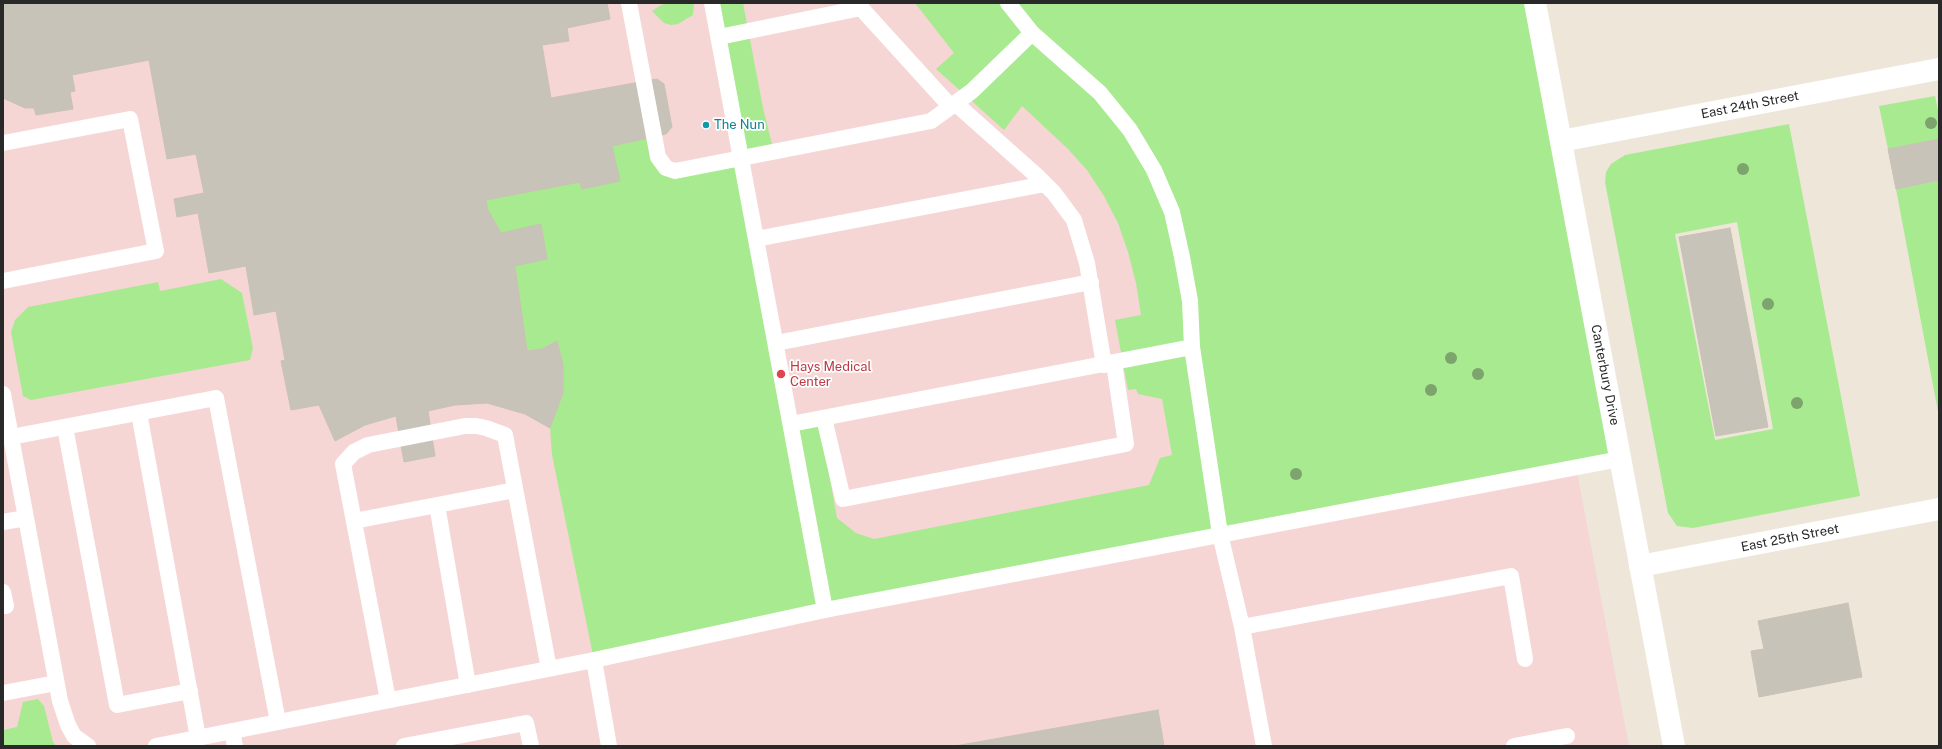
<!DOCTYPE html>
<html>
<head>
<meta charset="utf-8">
<style>
  body { margin:0 }
  #map { position:relative; width:1942px; height:749px; overflow:hidden; background:#ede6d9; font-family:"Public Sans",sans-serif }
  canvas { display:block }
  .frame { position:absolute; inset:0; border:4px solid #292929; pointer-events:none }
</style>
</head>
<body>
<div id="map">
<canvas width="1942" height="749"></canvas>
<div class="frame"></div>
</div>
<script>
const ctx = document.querySelector('canvas').getContext('2d');
ctx.lineJoin = 'round';
function paint(path, color) {
  ctx.fillStyle = color;
  ctx.fill(path, 'evenodd');
}
function poly(rows) {
  const path = new Path2D();
  for (const r of rows) {
    path.moveTo(r[0], r[1]);
    for (let i = 2; i < r.length; i += 2) path.lineTo(r[i], r[i + 1]);
  }
  return path;
}
function trace(path, color, width, dash) {
  ctx.strokeStyle = color;
  ctx.lineWidth = width;
  ctx.lineCap = dash ? 'butt' : 'round';
  ctx.setLineDash(dash || []);
  ctx.stroke(path);
}
function label(font, color, halo, rows, align = 'center') {
  ctx.font = font + ' "Public Sans",sans-serif';
  ctx.lineWidth = 3.5;
  ctx.setLineDash([]);
  ctx.textBaseline = 'middle';
  ctx.strokeStyle = halo;
  ctx.fillStyle = color;
  for (const [text, x, y, turn = 0] of rows) {
    ctx.save();
    ctx.translate(x, y);
    ctx.rotate((+turn || 0) * Math.PI / 180);
    ctx.textAlign = isNaN(turn) ? turn : align;
    if (halo) ctx.strokeText(text, 0, 0);
    ctx.fillText(text, 0, 0);
    ctx.restore();
  }
}
const medical = poly([
  [3,3,1488,3,1629,746,3,746]
]);
const green = poly([
  [668,3,694,3,693,15,678,24,671,25,664,23,652,11,661,5],
  [712,3,743,3,763,108,774,152,742,158,791,424,819,419,837,518,856,533,874,539,1149,485,1160,458,1172,455,1162,399,1138,394,1136,389,1128,390,1115,320,1141,315,1136,283,1128,252,1118,223,1104,196,1087,170,1067,148,1022,106,1004,130,936,69,954,53,915,3,1535,3,1620,459,594,660,552,455,550,428,563,393,563,364,557,341,542,349,527,351,515,266,541,225,501,233,488,210,486,200,580,182,582,189,619,181,612,146,654,136,666,169,741,158],
  [1935,96,1939,115,1939,139,1888,149,1879,106],
  [1789,124,1860,496,1693,528,1677,526,1668,513,1605,182,1606,172,1611,164,1625,155],
  [1737,222,1773,429,1715,440,1675,234],
  [1939,180,1939,417,1896,189],
  [221,279,242,293,253,348,250,360,31,400,23,396,11,332,15,320,28,307,158,282,160,291],
  [38,699,44,706,53,742,56,746,3,746,3,730,17,727,23,702]
]);
const building = poly([
  [3,3,607,3,610,19,567,28,569,41,542,45,551,98,657,79,664,84,672,127,666,134,612,146,620,181,582,189,580,182,486,200,488,210,501,233,541,224,547,259,515,266,527,351,542,349,557,341,563,364,563,393,550,428,525,414,487,403,455,405,428,411,435,456,404,462,396,416,365,425,335,441,319,405,291,410,281,361,285,360,276,311,254,315,246,266,209,273,198,213,177,217,174,199,204,193,196,154,167,159,149,60,72,75,75,91,70,92,73,109,36,115,34,108,25,108,3,98,3,3],
  [1939,139,1939,180,1896,189,1888,149,1939,139],
  [1730,228,1768,427,1716,436,1679,237,1730,228],
  [1848,603,1862,677,1759,697,1751,651,1764,649,1758,621,1848,603],
  [1158,710,1164,746,955,746,1158,710]
]);
const lane = poly([
  [629,3,658,157,666,168,675,171,931,121,972,91,1032,33],
  [712,3,825,610],
  [1008,3,1032,33,1100,93,1130,130,1154,170,1172,212,1182,257,1190,301,1192,347,1220,534,1242,627,1264,746],
  [719,37,861,8,951,107],
  [955,103,1037,176,1054,193,1074,220,1087,263,1104,365],
  [3,143,130,119,156,251,3,281],
  [756,239,1045,184],
  [776,343,1091,282],
  [3,394,60,701,68,725,74,736,88,746],
  [139,413,198,738],
  [824,418,843,499,1126,444,1114,363],
  [791,424,1192,347],
  [65,427,117,705,190,691],
  [11,437,216,398,278,722],
  [437,505,468,685],
  [354,521,515,490],
  [3,522,26,518],
  [3,592,6,606,3,606],
  [1242,627,1511,576,1525,659],
  [594,660,609,746],
  [3,693,56,683],
  [388,700,343,464,354,452,368,445,465,426,476,426,486,428,505,435,549,669],
  [232,731,235,746],
  [156,746,594,660,825,610,1620,459],
  [404,746,526,723,531,746],
  [1514,746,1567,736]
]);
const street = poly([
  [1561,141,1939,69],
  [1640,566,1939,509]
]);
const secondary = poly([
  [1535,3,1674,746]
]);
const trees = [
  [1931,123],
  [1743,169],
  [1768,304],
  [1451,358],
  [1478,374],
  [1431,390],
  [1797,403],
  [1296,474]
];
const markers = [
  [706,125,4,"#0f9aa8"],
  [781,374,5,"#e0444e"]
];
const streetNames = [
  ["East 24th Street",1750,105,-11],
  ["Canterbury Drive",1605,375,79],
  ["East 25th Street",1790,538,-11]
];
const cultureNames = [
  ["The Nun",714,125]
];
const healthNames = [
  ["Hays Medical",790,367],
  ["Center",790,382]
];
paint(medical, '#f5d6d5');
paint(green, '#a8ea8f');
paint(building, '#c8c3b9');
trace(building, '#c9c2b3', 1);
trace(lane, '#fff', 16);
trace(street, '#fff', 22);
trace(secondary, '#fff', 22);
ctx.fillStyle = '#7ca46c';
for (const [x, y] of trees) {
  ctx.beginPath();
  ctx.arc(x, y, 6, 0, 2 * Math.PI);
  ctx.fill();
}
for (const [x, y, r, color] of markers) {
  const dot = new Path2D();
  dot.arc(x, y, r, 0, 2 * Math.PI);
  ctx.fillStyle = color;
  ctx.fill(dot);
  trace(dot, '#fff', 1.5);
}
label('13px', '#292929', '#fff', streetNames);
label('13px', '#0d838f', '#fff', cultureNames, 'left');
label('13px', '#be3a42', '#fff', healthNames, 'left');
</script>
</body>
</html>
